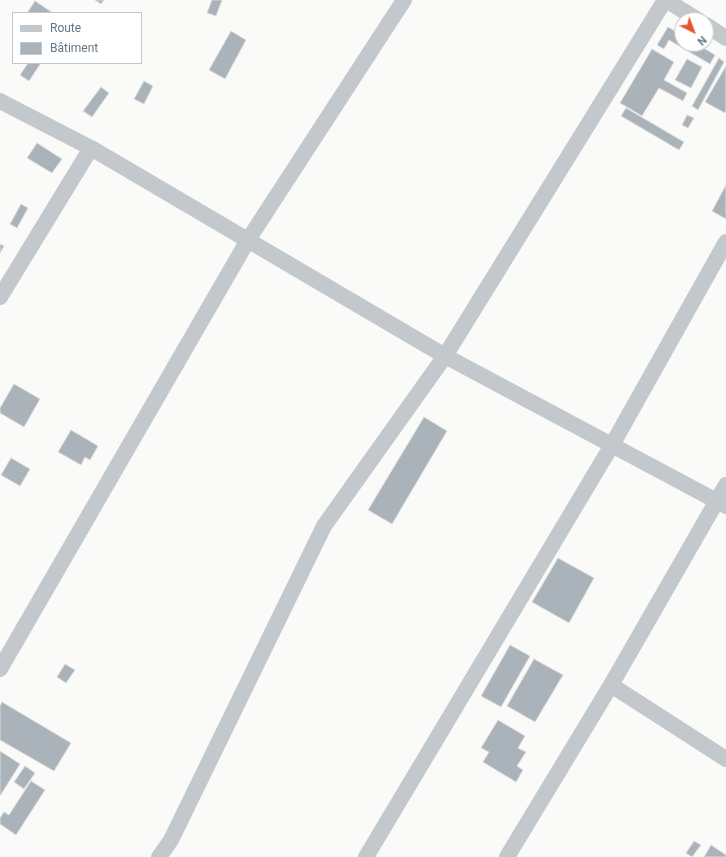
<!DOCTYPE html>
<html>
<head>
<meta charset="utf-8">
<style>
  body { margin:0 }
  #map { position:relative; width:726px; height:857px; overflow:hidden; background:#fafaf8; font-family:Roboto,sans-serif }
  canvas { display:block }
  .legend { position:absolute; left:12px; top:12px; width:130px; height:52px; box-sizing:border-box; background:#fff; border:1px solid #c1c8cd; margin:0; padding:5px 7px; list-style:none; font-size:12px; color:#657683 }
  .legend li { display:flex; align-items:center; gap:8px; height:20px }
  .legend b { width:20px; border:1px solid #c1c8cd }
  .north { position:absolute; left:674px; top:12px; width:40px; height:40px; box-sizing:border-box; background:#fff; border:1px solid #c1c8cd; border-radius:50%; rotate:138deg; font-size:11px; font-weight:700; line-height:16px; text-align:center; color:#657683 }
  .north::after { content:''; display:block; margin:auto; width:14px; height:18px; background:#e4572e; clip-path:polygon(50% 0,100% 100%,50% 72%,0 100%) }
</style>
</head>
<body>
<div id="map">
<canvas width="726" height="857"></canvas>
<ul class="legend">
<li><b style="height:5px;background:#c3c8cc"></b>Route</li>
<li><b style="height:11px;background:#aab3b9"></b>Bâtiment</li>
</ul>
<div class="north">N</div>
</div>
<script>
const ctx = document.querySelector('canvas').getContext('2d');
ctx.lineJoin = 'round';
function paint(path, color) {
  ctx.fillStyle = color;
  ctx.fill(path, 'evenodd');
}
function poly(rows) {
  const path = new Path2D();
  for (const r of rows) {
    path.moveTo(r[0], r[1]);
    for (let i = 2; i < r.length; i += 2) path.lineTo(r[i], r[i + 1]);
  }
  return path;
}
function trace(path, color, width, dash) {
  ctx.strokeStyle = color;
  ctx.lineWidth = width;
  ctx.lineCap = dash ? 'butt' : 'round';
  ctx.setLineDash(dash || []);
  ctx.stroke(path);
}
const building = poly([
  [95,0,104,0,101,4,95,0],
  [212,0,222,0,216,16,207,13,212,0],
  [35,1,53,13,27,13,35,1],
  [668,27,682,35,682,44,697,44,715,55,710,64,669,40,664,49,657,45,668,27],
  [231,31,246,40,225,79,209,70,231,31],
  [652,49,674,62,664,80,687,93,683,101,659,88,642,116,620,103,652,49],
  [719,58,724,62,698,110,692,106,719,58],
  [687,59,702,67,691,88,675,80,687,59],
  [28,63,41,63,29,81,20,75,28,63],
  [726,66,726,111,725,113,705,102,726,66],
  [144,81,153,86,144,104,134,99,144,81],
  [101,87,109,93,92,117,83,111,101,87],
  [626,108,684,142,679,150,621,116,626,108],
  [687,115,694,118,688,128,682,125,687,115],
  [37,143,62,159,52,173,27,158,37,143],
  [726,185,726,219,712,211,726,185],
  [21,204,28,208,17,228,10,224,21,204],
  [0,244,4,246,0,253,0,244],
  [14,384,40,399,24,427,0,413,0,408,14,384],
  [424,417,447,431,392,524,368,510,424,417],
  [71,430,98,446,90,460,85,457,81,465,58,452,71,430],
  [11,458,30,469,20,486,1,475,11,458],
  [558,558,594,578,569,623,532,602,558,558],
  [510,645,530,656,501,707,481,696,510,645],
  [534,659,563,675,535,722,507,706,534,659],
  [65,664,75,670,66,683,57,677,65,664],
  [2,702,71,743,54,771,0,740,0,706,2,702],
  [498,720,525,736,518,748,526,752,517,766,523,770,516,782,483,762,489,752,481,748,498,720],
  [0,751,20,764,0,796,0,751],
  [25,766,35,773,24,789,14,782,25,766],
  [31,781,45,790,16,835,0,824,0,818,4,812,9,815,31,781],
  [694,841,701,845,692,857,686,853,694,841],
  [711,845,726,855,726,857,704,857,711,845]
]);
const minor = poly([
  [666,0,698,20],
  [706,25,726,38],
  [0,101,91,148,445,356,726,506],
  [0,297,91,148],
  [0,669,248,240,404,0],
  [611,685,726,759],
  [159,857,171,840,324,526,445,356,665,0],
  [366,857,612,445,726,242],
  [507,857,611,685,726,485]
]);
paint(building, '#aab3b9');
trace(building, '#dcdcda', 1);
trace(minor, '#c3c8cc', 16);
</script>
</body>
</html>
